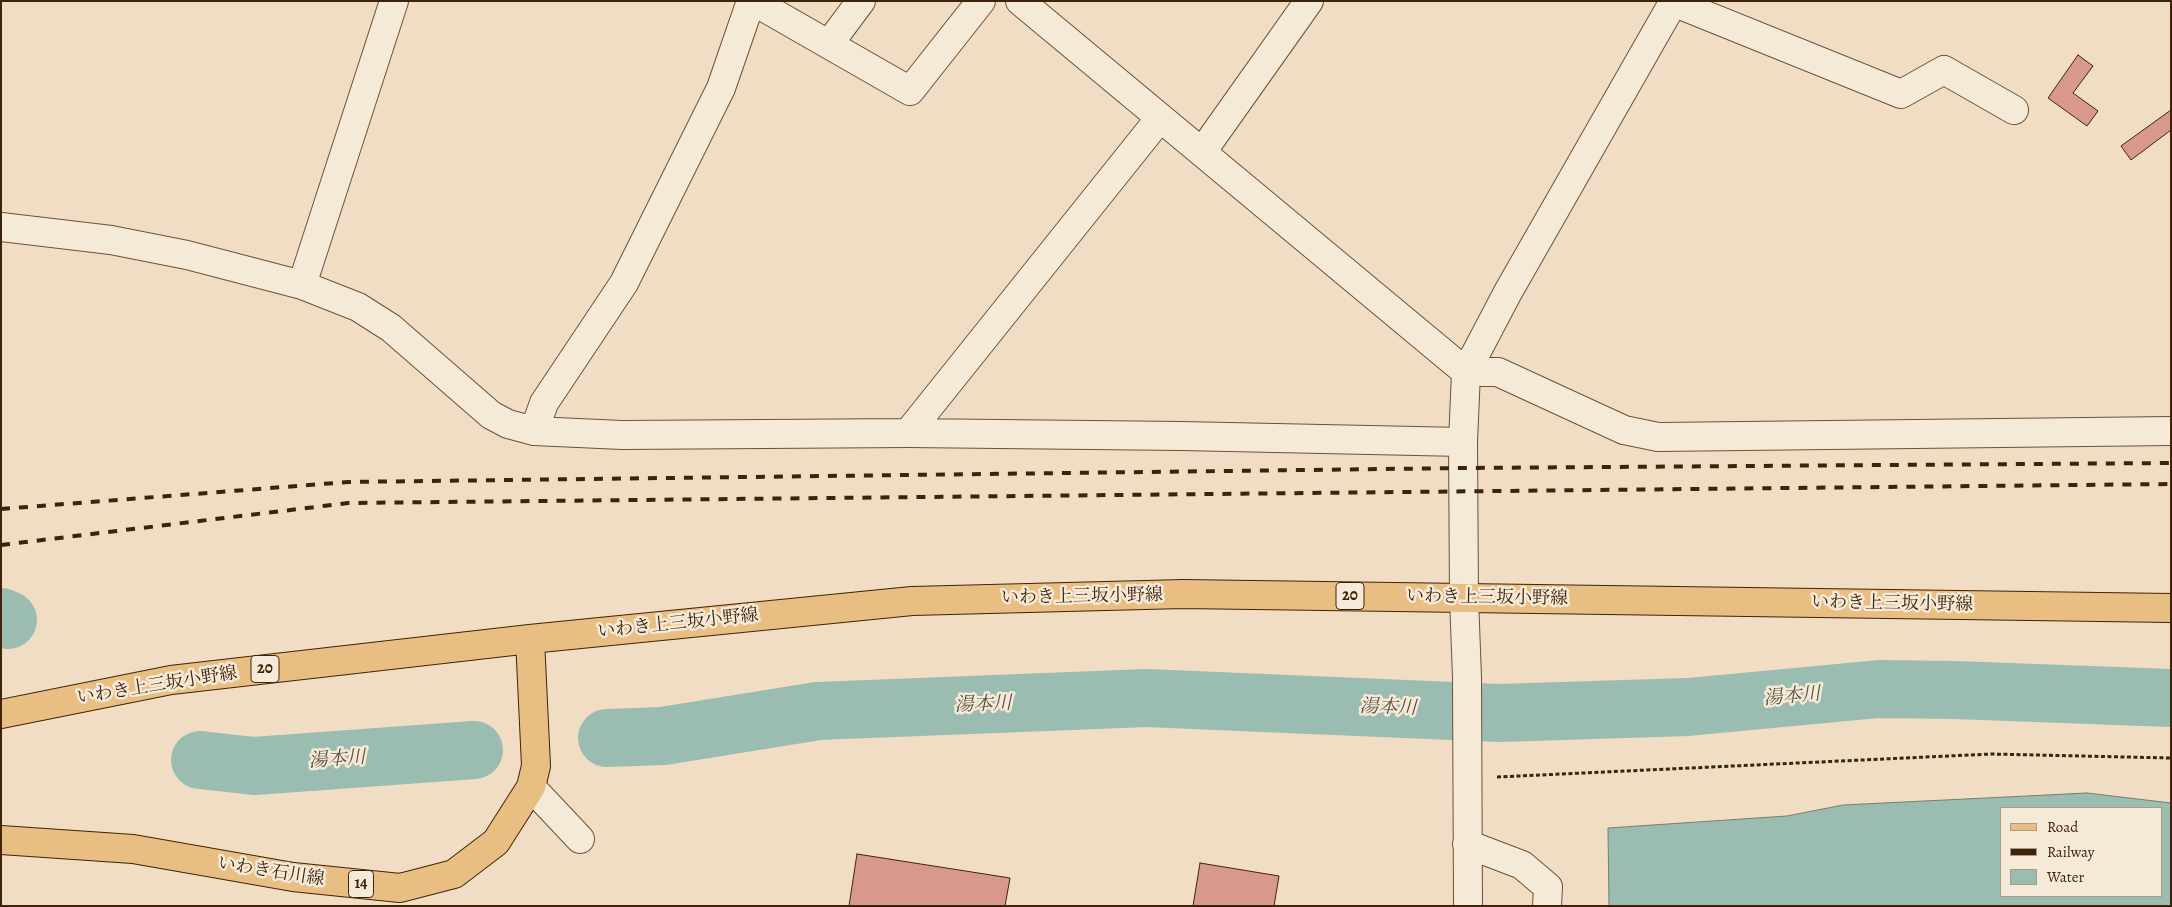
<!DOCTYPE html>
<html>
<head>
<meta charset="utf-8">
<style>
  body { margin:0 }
  #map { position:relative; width:2172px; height:907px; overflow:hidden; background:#f0ddc3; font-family:Alegreya,serif }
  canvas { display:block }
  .frame { position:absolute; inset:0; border:2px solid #3f2309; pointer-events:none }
  .legend { position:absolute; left:2000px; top:807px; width:162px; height:90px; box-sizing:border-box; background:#f5e9d8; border:1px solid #ac9a85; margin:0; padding:6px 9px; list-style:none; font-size:15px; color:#3f2309 }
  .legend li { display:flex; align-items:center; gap:10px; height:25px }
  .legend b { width:25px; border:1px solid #ac9a85 }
</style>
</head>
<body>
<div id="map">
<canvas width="2172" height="907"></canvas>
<div class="frame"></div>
<ul class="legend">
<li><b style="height:6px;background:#e8be82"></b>Road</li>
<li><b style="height:6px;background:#3f2309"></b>Railway</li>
<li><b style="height:14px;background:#9bbcb0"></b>Water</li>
</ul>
</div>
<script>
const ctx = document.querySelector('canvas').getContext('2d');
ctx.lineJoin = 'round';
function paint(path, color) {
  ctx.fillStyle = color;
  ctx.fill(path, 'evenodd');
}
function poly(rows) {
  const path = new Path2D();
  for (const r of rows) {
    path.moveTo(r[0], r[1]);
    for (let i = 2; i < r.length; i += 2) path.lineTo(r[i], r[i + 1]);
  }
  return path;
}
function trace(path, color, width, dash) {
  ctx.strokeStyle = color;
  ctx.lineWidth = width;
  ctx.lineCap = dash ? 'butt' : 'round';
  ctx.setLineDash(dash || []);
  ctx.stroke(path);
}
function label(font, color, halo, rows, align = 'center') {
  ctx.font = font + ' Alegreya,"Noto Serif JP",serif';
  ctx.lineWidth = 5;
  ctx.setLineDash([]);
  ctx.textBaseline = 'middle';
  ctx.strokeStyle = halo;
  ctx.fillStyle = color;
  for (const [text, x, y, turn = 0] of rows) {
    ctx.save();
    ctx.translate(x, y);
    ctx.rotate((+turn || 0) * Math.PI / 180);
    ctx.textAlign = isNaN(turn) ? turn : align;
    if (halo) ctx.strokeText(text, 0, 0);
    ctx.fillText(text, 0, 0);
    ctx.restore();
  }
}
const water = poly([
  [2087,793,2171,803,2171,906,1609,906,1608,828,1787,816,1843,805,2087,793],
  [2001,808,2161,808,2161,896,2001,896,2001,808]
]);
const stream = poly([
  [1620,709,1625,731]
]);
const river = poly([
  [1,617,8,620],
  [607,738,663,736,818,711,1147,698,1499,713,1688,707,1879,689,1955,690,2171,698],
  [200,760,254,766,474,750]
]);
const building = poly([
  [2078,55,2093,66,2073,93,2098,111,2087,126,2048,98,2078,55],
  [2171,110,2171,130,2131,160,2121,146,2171,110],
  [857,854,1010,878,1005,906,849,906,857,854],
  [1200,863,1279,876,1274,906,1193,906,1200,863]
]);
const path = poly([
  [1497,777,1991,754,2171,758]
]);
const minor = poly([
  [753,1,910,91,981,1],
  [1020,1,1466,372,1463,442,1464,597,1467,678,1468,906],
  [1674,1,1508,292,1466,372,1498,372,1624,430,1658,437,2171,431],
  [1673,2,1901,94,1944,70,2014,110],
  [829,44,861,1],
  [1202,152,1309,1],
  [1,227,111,240,187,255,302,285,358,307,391,328,491,415,508,424,534,431,622,435,908,433,1181,436,1463,442],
  [302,285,394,1],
  [534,431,544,403,624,283,721,88,751,1],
  [908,433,1160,118],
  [531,787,580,839],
  [1467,844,1522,865,1548,887,1547,906]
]);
const major = poly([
  [1,714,171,680,530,639,912,601,1183,594,2171,608],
  [1,840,133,849,293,877,400,888,454,874,496,842,531,787,536,766,530,639]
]);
const rail = poly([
  [1,509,348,482,1464,468,2171,463],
  [1,545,348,503,2171,484]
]);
const shields = [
  [1350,596,28],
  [265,669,28],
  [361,884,25]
];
const shieldNames = [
  ["20",1350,596],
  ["20",265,669],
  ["14",361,884]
];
const streetNames = [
  ["いわき上三坂小野線",1082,597,-1],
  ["いわき上三坂小野線",1487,598,1],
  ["いわき上三坂小野線",1892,604,1],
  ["いわき上三坂小野線",678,624,-6],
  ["いわき上三坂小野線",157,686,-9],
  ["いわき石川線",271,872,9]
];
const waterNames = [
  ["湯本川",1792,697,-5],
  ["湯本川",983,705,-2],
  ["湯本川",1388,708,2],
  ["湯本川",337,760,-4]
];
paint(water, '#9bbcb0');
trace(water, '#767f6d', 1);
trace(stream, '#767f6d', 10);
trace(river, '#9bbcb0', 58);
paint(building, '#d8998c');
trace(building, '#3f2309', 1);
trace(minor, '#6b5238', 30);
trace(major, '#3f2309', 30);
trace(path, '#3f2309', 3, [4, 2.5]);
trace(minor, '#f5e9d8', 28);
trace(major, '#e8be82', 28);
trace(rail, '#3f2309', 4, [9, 9]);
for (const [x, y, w] of shields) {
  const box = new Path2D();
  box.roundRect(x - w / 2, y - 13.5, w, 27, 4);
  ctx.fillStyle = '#f5e9d8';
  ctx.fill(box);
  trace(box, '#3f2309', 1);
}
label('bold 16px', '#3f2309', null, shieldNames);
label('18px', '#3f2309', '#f5e9d8', streetNames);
label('italic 19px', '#5b513b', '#f5e9d8', waterNames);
</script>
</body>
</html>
